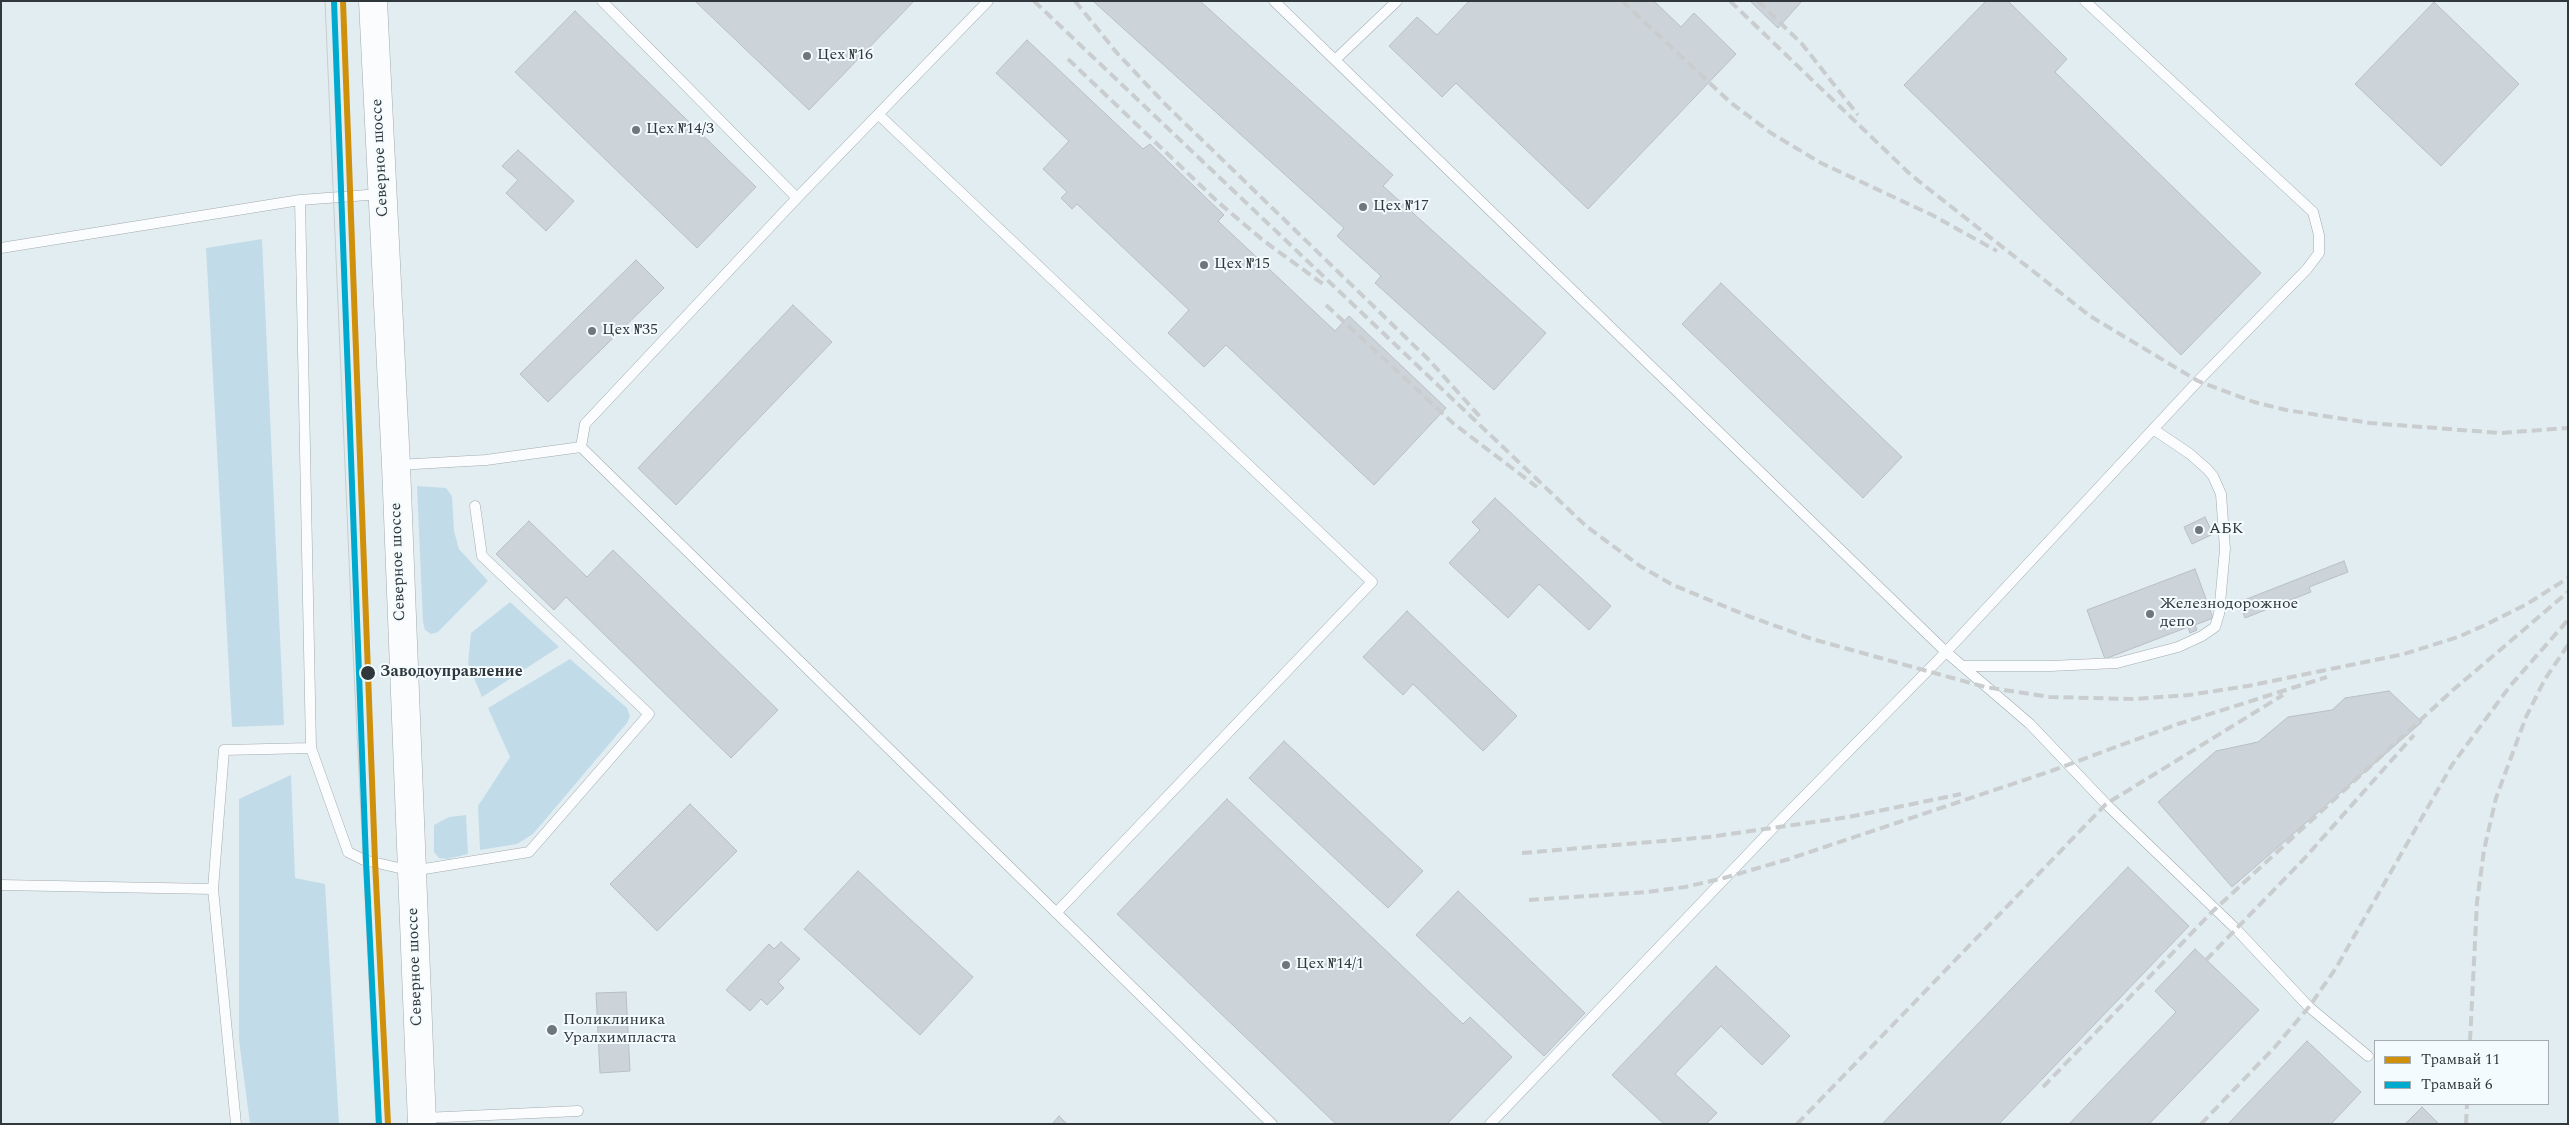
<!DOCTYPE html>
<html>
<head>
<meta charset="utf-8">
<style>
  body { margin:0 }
  #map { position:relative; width:2569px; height:1125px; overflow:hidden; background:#e2edf2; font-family:Spectral,serif }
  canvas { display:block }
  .frame { position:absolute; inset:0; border:2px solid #30383b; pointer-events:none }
  .legend { position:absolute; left:2374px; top:1040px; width:175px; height:65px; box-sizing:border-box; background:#f3fbfe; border:1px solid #a5adb0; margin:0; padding:6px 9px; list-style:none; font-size:15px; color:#30383b }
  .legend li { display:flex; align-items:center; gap:10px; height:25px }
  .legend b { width:25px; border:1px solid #a5adb0 }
</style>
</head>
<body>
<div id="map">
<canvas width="2569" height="1125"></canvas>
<div class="frame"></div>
<ul class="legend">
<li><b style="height:6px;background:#cf900c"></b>Трамвай 11</li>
<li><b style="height:6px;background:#00a9ce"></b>Трамвай 6</li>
</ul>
</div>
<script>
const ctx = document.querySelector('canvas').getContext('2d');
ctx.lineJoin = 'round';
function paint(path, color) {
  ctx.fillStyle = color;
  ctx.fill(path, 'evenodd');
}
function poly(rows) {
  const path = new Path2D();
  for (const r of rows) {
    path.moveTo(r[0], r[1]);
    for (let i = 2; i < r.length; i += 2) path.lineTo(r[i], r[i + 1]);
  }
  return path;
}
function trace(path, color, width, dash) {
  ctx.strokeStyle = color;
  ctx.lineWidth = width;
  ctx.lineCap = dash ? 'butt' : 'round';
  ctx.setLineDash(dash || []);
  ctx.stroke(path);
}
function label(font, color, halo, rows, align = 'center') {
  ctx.font = font + ' Spectral,serif';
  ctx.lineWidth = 4;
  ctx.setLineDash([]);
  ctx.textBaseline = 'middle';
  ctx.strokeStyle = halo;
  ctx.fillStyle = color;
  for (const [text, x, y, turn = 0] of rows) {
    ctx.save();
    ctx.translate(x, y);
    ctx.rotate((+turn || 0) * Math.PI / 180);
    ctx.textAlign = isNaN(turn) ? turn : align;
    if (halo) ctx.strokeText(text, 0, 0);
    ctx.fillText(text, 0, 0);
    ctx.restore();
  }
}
const green = poly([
  [262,239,284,725,232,727,206,248],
  [417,486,446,488,452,496,454,531,459,549,488,581,438,632,431,634,425,630,423,622],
  [510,602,559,647,482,697,468,664,471,633],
  [570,659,627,708,630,716,627,723,533,834,517,844,480,850,478,806,510,757,488,708],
  [291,775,295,878,325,884,339,1124,250,1124,239,1040,239,799],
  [466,815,468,854,447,859,439,858,434,852,434,825,449,817]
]);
const building = poly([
  [695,1,914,1,809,110,695,1],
  [1093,1,1200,1,1393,175,1383,186,1546,333,1494,390,1375,283,1381,276,1337,236,1344,228,1093,1],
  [1469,1,1654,1,1681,27,1694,13,1736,54,1588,209,1456,83,1442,97,1389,46,1417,17,1437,35,1469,1],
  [1750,1,1802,1,1778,28,1750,1],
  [1986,1,2008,1,2067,59,2055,72,2261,273,2181,355,1904,85,1986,1],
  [2434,2,2519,84,2441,166,2355,84,2434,2],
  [575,11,756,187,697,248,515,72,575,11],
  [1027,40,1143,149,1150,144,1224,215,1218,221,1335,331,1349,316,1446,408,1374,485,1226,345,1204,367,1168,333,1189,310,1077,204,1072,209,1061,198,1067,192,1043,169,1069,141,996,73,1027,40],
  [518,150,574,201,546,231,506,193,518,180,502,166,518,150],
  [636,260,664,288,548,402,520,374,636,260],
  [1721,283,1902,457,1863,498,1682,324,1721,283],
  [793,305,832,342,676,505,638,468,793,305],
  [1495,498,1611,606,1589,630,1539,584,1508,618,1449,563,1480,530,1472,522,1495,498],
  [2205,517,2213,534,2192,544,2184,527,2205,517],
  [529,521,587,577,613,550,778,710,731,758,566,597,554,610,496,554,529,521],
  [2344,561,2348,572,2309,587,2311,592,2245,618,2239,602,2344,561],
  [2195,569,2213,618,2195,625,2197,630,2190,633,2188,627,2105,659,2087,610,2195,569],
  [1407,611,1517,716,1483,751,1413,684,1403,695,1363,657,1407,611],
  [2389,691,2422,722,2232,887,2158,802,2216,751,2258,742,2288,717,2332,710,2345,698,2389,691],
  [1284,741,1423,871,1388,908,1249,778,1284,741],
  [1227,799,1463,1024,1470,1017,1512,1057,1447,1124,1336,1124,1117,914,1227,799],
  [690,804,737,851,657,931,610,884,690,804],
  [2128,867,2189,926,1999,1124,1882,1124,2128,867],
  [858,871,973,977,920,1035,804,929,858,871],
  [1458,891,1585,1013,1544,1056,1416,935,1458,891],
  [781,942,800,959,778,982,784,988,767,1005,761,999,750,1011,726,990,769,944,774,949,781,942],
  [2195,949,2259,1010,2149,1124,2069,1124,2176,1012,2155,991,2195,949],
  [1716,966,1790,1036,1762,1065,1721,1026,1675,1074,1717,1113,1706,1124,1664,1124,1612,1075,1716,966],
  [626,992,630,1071,600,1073,596,993,626,992],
  [2307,1041,2361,1092,2331,1124,2228,1124,2307,1041],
  [2422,1107,2439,1124,2405,1124,2422,1107],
  [1059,1116,1067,1124,1052,1124,1059,1116]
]);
const service = poly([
  [602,1,797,198],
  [1274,1,1946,652,2030,724,2106,804,2236,929,2309,1007,2368,1056],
  [1336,59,1397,1],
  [879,115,1372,582,1056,913],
  [300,200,311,748,348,852,364,860,412,871,529,852,649,714,482,556,475,506],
  [1,248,300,200,381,194],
  [581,447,1272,1124],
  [397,465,486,460,581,447,585,424,797,198,988,1],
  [1962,666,2050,666,2117,663,2178,647,2202,636,2215,627,2219,614,2225,549,2221,494,2213,476,2207,469,2190,454,2153,429],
  [1,885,213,889],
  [423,1118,578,1111],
  [236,1124,213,889,224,750,311,748],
  [1490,1124,1773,828,1946,652,2198,381,2307,269,2319,253,2319,235,2313,212,2085,1]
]);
const secondary = poly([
  [373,1,396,465,422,1124]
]);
const tram = poly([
  [325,1,352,629,376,1124]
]);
const rail = poly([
  [1034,1,1586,526,1640,566,1673,585,1748,616,1812,639,1985,687,2050,697,2134,699,2189,695,2248,686,2404,654,2458,637,2483,626,2527,604,2568,578],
  [1075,1,1117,53,1165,104,1429,360,1482,419],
  [1622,1,1730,102,1771,133,1821,163,1932,215,1997,251],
  [1730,1,1911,175,2090,316,2198,381,2254,402,2286,410,2370,423,2501,433,2568,428],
  [1758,1,1802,44,1858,115],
  [1068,59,1219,203,1264,241,1323,284],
  [1326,305,1454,424,1537,487],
  [1522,853,1709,837,1849,817,1961,794],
  [1529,900,1647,892,1685,887,1724,878,1789,859,2051,771,2178,724,2327,677],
  [2206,960,2303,860,2414,735],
  [2470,1041,2477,902,2484,850,2496,798,2526,717,2545,679,2568,645],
  [2043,1087,2213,911,2453,690,2568,592],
  [1797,1124,2106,804,2283,695],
  [2201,1124,2274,1048,2309,1007,2336,968,2452,765,2510,686,2568,620],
  [2466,1124,2467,1104]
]);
const tram1 = poly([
  [343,1,375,861,388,1124]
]);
const tram2 = poly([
  [334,1,366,861,379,1124]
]);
const markers = [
  [807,56,5,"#6e777b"],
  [636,130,5,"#6e777b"],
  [1363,207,5,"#6e777b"],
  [1204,265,5,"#6e777b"],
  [592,331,5,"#6e777b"],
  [2199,530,5,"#6e777b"],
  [2150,614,5,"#6e777b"],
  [368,673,8,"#30383b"],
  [1286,965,5,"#6e777b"],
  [552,1030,6,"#6e777b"]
];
const poiNames = [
  ["Цех №16",817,56],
  ["Цех №14/3",646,130],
  ["Цех №17",1373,207],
  ["Цех №15",1214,265],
  ["Цех №35",602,331],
  ["АБК",2209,530],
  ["Железнодорожное",2160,605],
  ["депо",2160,623],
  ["Цех №14/1",1296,965],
  ["Поликлиника",563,1021],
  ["Уралхимпласта",563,1039]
];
const streetNames = [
  ["Северное шоссе",381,158,-93],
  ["Северное шоссе",399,562,-92],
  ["Северное шоссе",416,967,-92]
];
const stopNames = [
  ["Заводоуправление",380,673]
];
paint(green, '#c1dce8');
paint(building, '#cdd4d9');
trace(building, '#b8bfc4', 1);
trace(service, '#a2aaae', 11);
trace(secondary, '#a2aaae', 29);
trace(service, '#fbfcfd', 10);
trace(secondary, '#fbfcfd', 28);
trace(tram, '#c9cdce', 1);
trace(rail, '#c9cdce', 4, [10, 5]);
trace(tram1, '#cf900c', 6);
trace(tram2, '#00a9ce', 6);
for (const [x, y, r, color] of markers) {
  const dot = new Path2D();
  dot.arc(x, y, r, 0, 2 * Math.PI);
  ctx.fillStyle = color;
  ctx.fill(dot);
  trace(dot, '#f3fbfe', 2);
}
label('16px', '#30383b', '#f3fbfe', poiNames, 'left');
label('16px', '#30383b', '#f3fbfe', streetNames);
label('bold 16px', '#30383b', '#f3fbfe', stopNames, 'left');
</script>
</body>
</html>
